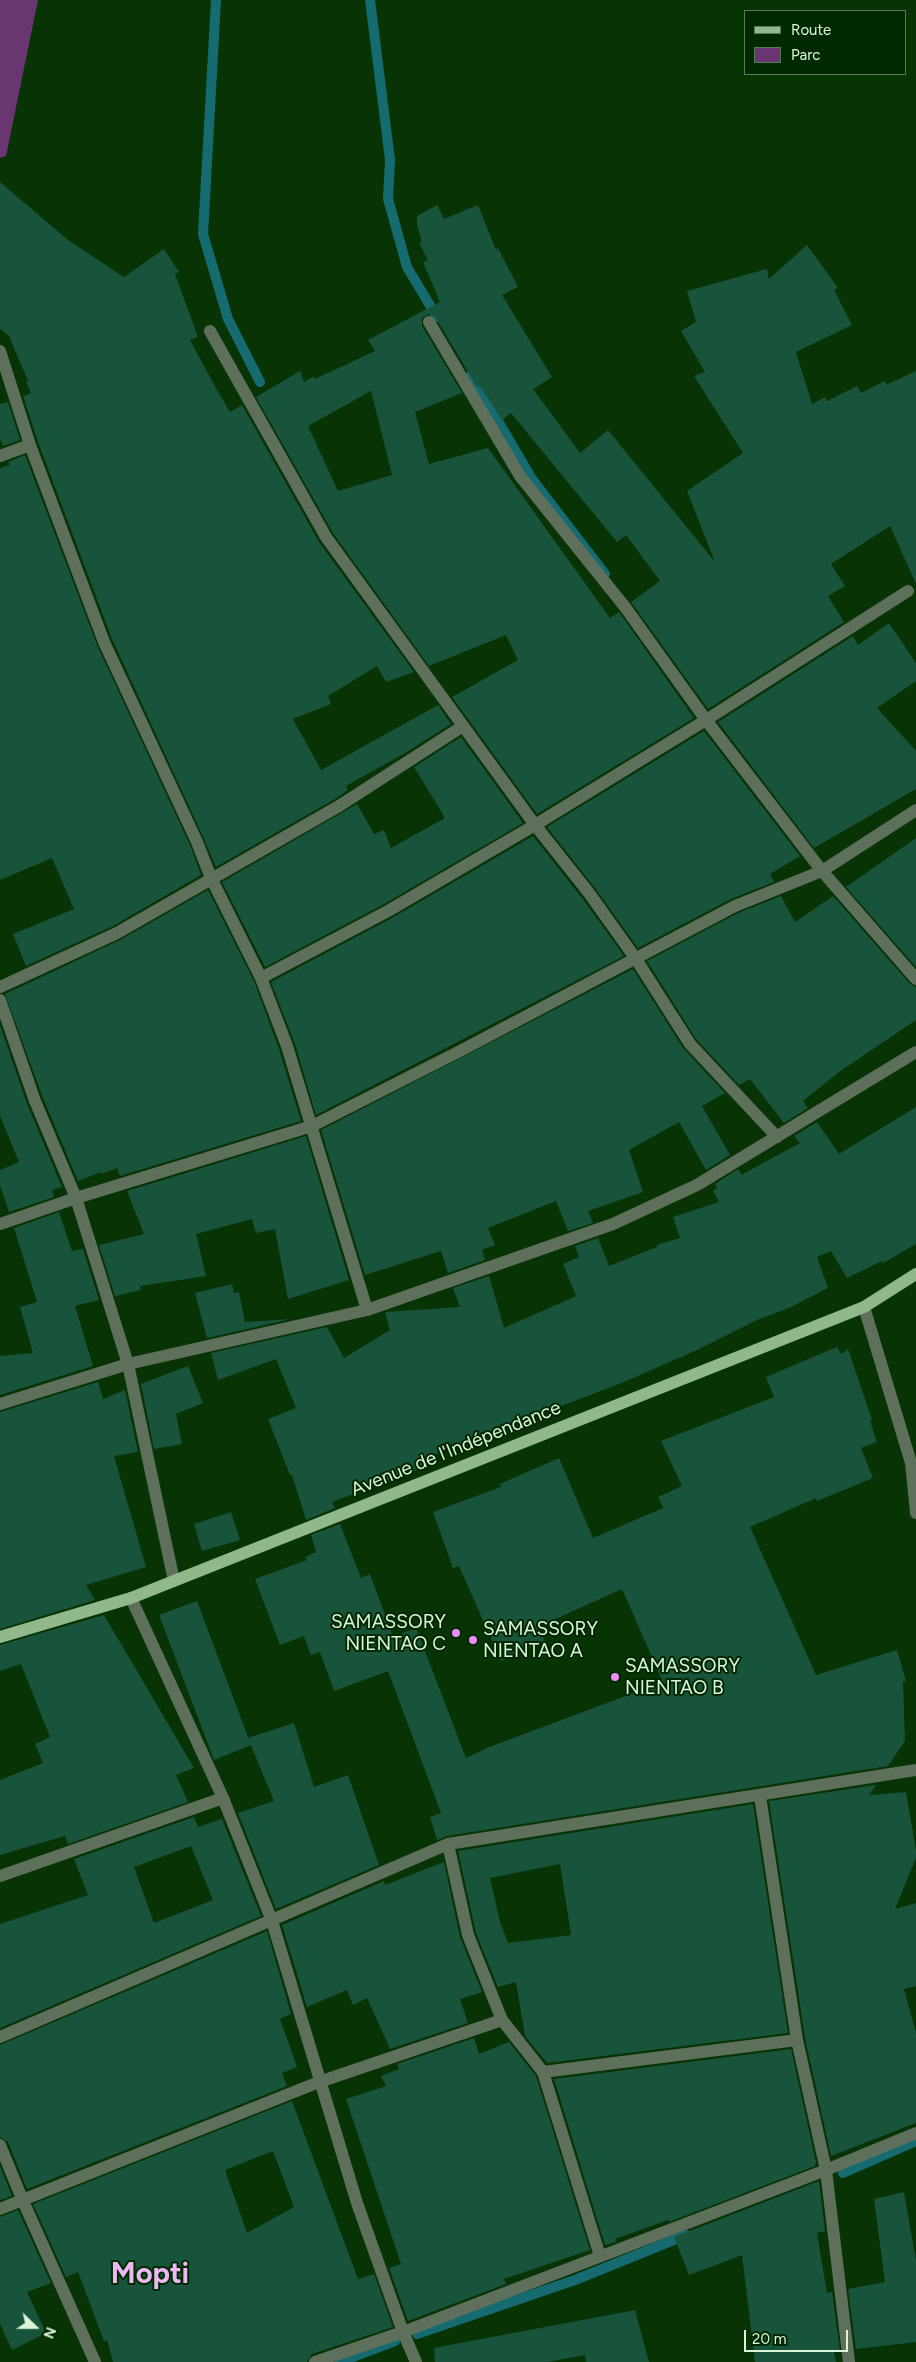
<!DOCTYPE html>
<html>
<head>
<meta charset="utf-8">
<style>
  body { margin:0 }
  #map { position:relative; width:916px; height:2362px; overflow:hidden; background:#083304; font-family:Figtree,sans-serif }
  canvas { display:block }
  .legend { position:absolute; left:744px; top:10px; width:162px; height:65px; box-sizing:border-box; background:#002900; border:1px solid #587a57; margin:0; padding:6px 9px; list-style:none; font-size:15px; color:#dcf4d9 }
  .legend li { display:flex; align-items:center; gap:10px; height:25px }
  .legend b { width:25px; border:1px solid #587a57 }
  .north { position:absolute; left:10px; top:2302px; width:50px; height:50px; -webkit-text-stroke:4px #002900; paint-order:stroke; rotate:112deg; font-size:14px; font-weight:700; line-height:20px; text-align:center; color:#dcf4d9 }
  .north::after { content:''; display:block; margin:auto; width:18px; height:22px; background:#dcf4d9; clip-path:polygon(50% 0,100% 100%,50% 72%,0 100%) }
  .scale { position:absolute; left:744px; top:2330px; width:104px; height:22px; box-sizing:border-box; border:2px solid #dcf4d9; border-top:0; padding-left:6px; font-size:15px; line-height:18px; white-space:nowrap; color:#dcf4d9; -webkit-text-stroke:4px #002900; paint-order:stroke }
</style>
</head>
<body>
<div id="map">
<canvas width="916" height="2362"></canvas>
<ul class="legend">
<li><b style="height:6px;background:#91b88c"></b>Route</li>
<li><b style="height:14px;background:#693672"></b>Parc</li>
</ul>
<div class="north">N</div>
<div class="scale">20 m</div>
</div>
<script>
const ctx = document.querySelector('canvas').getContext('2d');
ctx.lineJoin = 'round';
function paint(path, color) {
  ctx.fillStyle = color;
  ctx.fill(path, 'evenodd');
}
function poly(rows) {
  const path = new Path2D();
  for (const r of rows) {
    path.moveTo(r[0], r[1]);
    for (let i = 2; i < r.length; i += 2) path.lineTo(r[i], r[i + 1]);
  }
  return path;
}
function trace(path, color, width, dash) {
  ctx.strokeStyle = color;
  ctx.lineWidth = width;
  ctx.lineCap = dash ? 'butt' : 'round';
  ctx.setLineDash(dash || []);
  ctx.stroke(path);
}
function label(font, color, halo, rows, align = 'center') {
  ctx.font = font + ' Figtree,sans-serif';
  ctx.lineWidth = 4;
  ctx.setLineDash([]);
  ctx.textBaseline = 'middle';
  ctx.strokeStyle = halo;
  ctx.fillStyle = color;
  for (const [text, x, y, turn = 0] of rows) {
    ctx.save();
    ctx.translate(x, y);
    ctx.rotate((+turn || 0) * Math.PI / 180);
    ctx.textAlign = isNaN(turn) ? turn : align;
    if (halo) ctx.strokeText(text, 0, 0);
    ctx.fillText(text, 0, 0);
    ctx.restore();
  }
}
const green = poly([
  [0,0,38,0,6,156,0,158]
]);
const stream = poly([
  [216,0,203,234,228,319,260,382],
  [370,0,390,160,388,199,407,267,437,317],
  [471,375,532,479,605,574],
  [843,2173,916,2141],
  [417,2334,575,2280,686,2235],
  [340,2362,395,2341]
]);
const building = poly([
  [0,182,68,240,124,277,164,249,179,272,175,274,198,337,190,340,217,390,230,412,242,405,319,542,414,672,386,682,377,666,328,696,331,704,293,719,321,770,438,705,451,724,405,753,346,786,348,790,335,799,216,867,204,839,112,639,38,442,23,396,31,393,26,382,28,381,9,336,0,329],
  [437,205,444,219,478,205,496,250,498,248,518,287,502,295,552,377,533,389,580,453,608,430,715,562,687,491,743,453,694,376,705,372,681,331,696,322,687,291,767,269,769,279,807,245,838,288,834,290,852,325,796,352,812,404,825,397,827,401,857,386,861,393,885,381,886,385,916,371,916,584,890,526,831,564,845,586,828,596,844,622,708,709,631,602,660,581,626,535,617,542,511,413,502,420,480,386,477,387,436,318,429,314,422,318,422,326,462,393,415,412,429,464,488,448,610,618,619,612,694,718,537,814,452,697,518,660,506,635,429,666,333,533,256,397,300,371,304,382,314,376,315,379,375,351,368,340,440,302,423,262,428,260,419,243,422,242,417,225,417,216],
  [371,391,392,475,338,491,308,426],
  [8,402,20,440,3,446,0,438,0,404],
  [25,455,97,645,190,845,201,875,113,926,26,966,13,934,74,909,52,858,0,880,0,468,10,465,8,462],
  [889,623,916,663,916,681,877,708,916,751,916,789,814,848,718,722,853,636,858,645],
  [704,731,800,856,770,874,774,882,731,899,638,948,595,888,547,827],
  [461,737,523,823,384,904,265,967,222,882,357,804,374,834,384,830,391,848,445,818,414,767],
  [533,836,582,898,624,956,316,1115,295,1044,271,982,392,918],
  [916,838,916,967,846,887],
  [208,890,254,981,279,1049,301,1121,120,1176,117,1168,101,1174,101,1172,78,1181,43,1098,5,994,120,940],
  [781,896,795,922,833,896,910,984,916,987,916,1020,839,1072,803,1101,808,1108,784,1123,750,1079,739,1085,696,1039,647,961,738,913],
  [633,969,683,1048,725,1093,702,1106,730,1155,706,1170,679,1122,629,1150,643,1192,588,1211,593,1223,568,1231,556,1201,488,1228,495,1245,482,1250,485,1260,448,1273,441,1251,365,1275,321,1130],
  [0,1025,27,1104,62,1187,52,1190,54,1197,9,1212,0,1185,0,1170,19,1162,0,1116],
  [916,1107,916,1244,883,1263,882,1261,847,1278,831,1251,817,1257,828,1288,789,1308,757,1320,697,1350,624,1382,425,1458,428,1466,332,1502,335,1508,306,1520,292,1475,290,1475,268,1419,296,1408,276,1359,218,1380,211,1353,327,1327,344,1358,390,1330,385,1312,460,1307,453,1288,489,1276,504,1328,576,1296,563,1264,579,1257,575,1246,598,1238,609,1266,657,1247,657,1245,680,1238,673,1217,719,1202,713,1191,717,1188,715,1184,738,1169,741,1174,743,1174,800,1143,794,1136,817,1122,839,1154],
  [306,1136,349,1280,288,1299,275,1229,256,1233,252,1219,196,1234,206,1276,140,1286,141,1290,115,1296,99,1245,144,1234,127,1191],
  [59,1212,72,1251,83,1249,99,1300,75,1306,93,1366,0,1395,0,1356,33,1353,20,1307,37,1302,14,1228],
  [232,1284,234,1293,239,1292,245,1322,291,1319,207,1338,195,1293],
  [837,1347,841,1354,848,1349,872,1420,870,1421,877,1442,861,1448,873,1478,817,1501,816,1498,750,1527,816,1675,897,1650,906,1681,903,1682,905,1741,888,1766,447,1836,437,1840,430,1817,441,1813,388,1671,334,1691,320,1652,311,1655,304,1636,280,1645,255,1579,307,1560,305,1557,316,1552,311,1535,340,1524,361,1578,370,1574,393,1637,416,1628,466,1758,487,1748,663,1682,622,1589,538,1627,545,1641,501,1661,459,1566,453,1568,433,1512,501,1487,500,1484,559,1458,593,1538,663,1508,658,1497,682,1486,661,1441,774,1397,766,1377],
  [188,1366,203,1403,176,1414,182,1444,154,1449,141,1384],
  [98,1382,103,1399,125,1390,138,1452,114,1456,146,1567,86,1585,95,1600,0,1629,0,1412],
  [231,1512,240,1540,202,1551,194,1524],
  [197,1601,251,1745,214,1760,159,1615],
  [104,1615,194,1768,176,1775,188,1802,68,1844,65,1836,0,1855,0,1780,43,1763,35,1744,50,1737,21,1664,0,1671,0,1645],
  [294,1723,314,1787,348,1775,379,1865,276,1909,238,1813,274,1801,248,1738],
  [876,1785,869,1795,906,1792,916,1851,916,1858,895,1909,916,1903,916,1986,904,1989,916,2033,916,2123,831,2156,805,2038,769,1801],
  [753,1804,788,2033,547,2063,525,2036,516,1982,498,1987,476,1933,458,1851],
  [560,1864,571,1935,508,1943,500,1922,490,1878],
  [194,1817,198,1827,222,1819,261,1916,0,2028,0,1924,88,1895,74,1859],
  [191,1846,213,1900,154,1923,134,1867],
  [444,1862,460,1937,482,1992,460,1999,468,2023,390,2049,367,1998,353,2005,347,1990,307,2007,282,1925,384,1881,385,1885],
  [267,1931,291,2014,280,2019,297,2067,282,2073,287,2086,27,2189,8,2142,0,2137,0,2045],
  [474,2038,479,2054,509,2042,536,2076,590,2250,504,2279,506,2284,408,2321,389,2268,401,2264,346,2099,386,2086,381,2076,399,2069,397,2064],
  [791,2049,816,2162,815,2166,669,2222,668,2220,615,2239,616,2242,605,2245,554,2079],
  [292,2101,358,2279,374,2274,393,2327,312,2354,307,2362,113,2362,107,2340,104,2341,78,2272,66,2277,33,2204],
  [273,2151,294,2207,247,2233,225,2170],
  [0,2166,12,2196,0,2200],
  [819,2181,825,2231,817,2233,827,2293,832,2292,840,2351,834,2352,836,2362,755,2362,742,2255,689,2275,674,2237],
  [904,2192,916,2261,916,2342,856,2349,848,2289,885,2282,874,2199],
  [18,2210,51,2283,27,2292,46,2333,12,2350,0,2324,0,2217],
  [635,2310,649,2362,586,2362,585,2355,547,2362,435,2362,434,2348]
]);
const minor = poly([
  [429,322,520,476,625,607,706,720,822,871,916,979],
  [210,331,326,537,535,825,589,893,636,959,690,1044,777,1137],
  [0,351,30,445,104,642,197,842,211,878,261,978,287,1046,367,1310],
  [0,456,30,445],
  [261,978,388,911,535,825,706,720,908,591],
  [0,987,117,933,339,806,463,726],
  [0,1000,35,1101,76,1198,128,1364,174,1581],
  [0,1224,76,1198,312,1126,460,1051,735,906,822,871,916,810],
  [864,1307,911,1463,916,1513],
  [0,1404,128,1364,367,1310,613,1224,697,1185,916,1052],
  [131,1598,223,1798,272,1921,357,2203,403,2332,416,2362],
  [760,1796,797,2040,826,2170,849,2362],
  [448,1844,468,1935,502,2020,543,2072,600,2256],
  [0,1876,223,1798],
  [0,2037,448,1844,916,1770],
  [543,2072,797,2040],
  [0,2145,23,2201,95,2362],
  [0,2209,319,2082,502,2020],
  [315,2362,403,2332,826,2170,916,2133]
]);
const major = poly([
  [0,1637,131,1598,864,1307,916,1274]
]);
const markers = [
  [456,1633,5,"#eb8dfb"],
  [473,1640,5,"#eb8dfb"],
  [615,1677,5,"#eb8dfb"]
];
const streetNames = [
  ["Avenue de l'Indépendance",456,1449,-22]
];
const poiNames = [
  ["SAMASSORY",446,1622,"right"],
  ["NIENTAO C",446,1644,"right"],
  ["SAMASSORY",483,1629],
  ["NIENTAO A",483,1651],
  ["SAMASSORY",625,1666],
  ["NIENTAO B",625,1688]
];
const townNames = [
  ["Mopti",150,2275]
];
paint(green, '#693672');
trace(stream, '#166b70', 10);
paint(building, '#18543b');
trace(minor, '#5e705b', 12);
trace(major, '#91b88c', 12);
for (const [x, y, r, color] of markers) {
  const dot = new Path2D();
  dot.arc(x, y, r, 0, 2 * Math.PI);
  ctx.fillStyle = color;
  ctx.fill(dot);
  trace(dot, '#002900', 2);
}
label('19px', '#dcf4d9', '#002900', streetNames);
label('19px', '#dcf4d9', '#002900', poiNames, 'left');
label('bold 29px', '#ecb8f4', '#002900', townNames);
</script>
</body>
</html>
